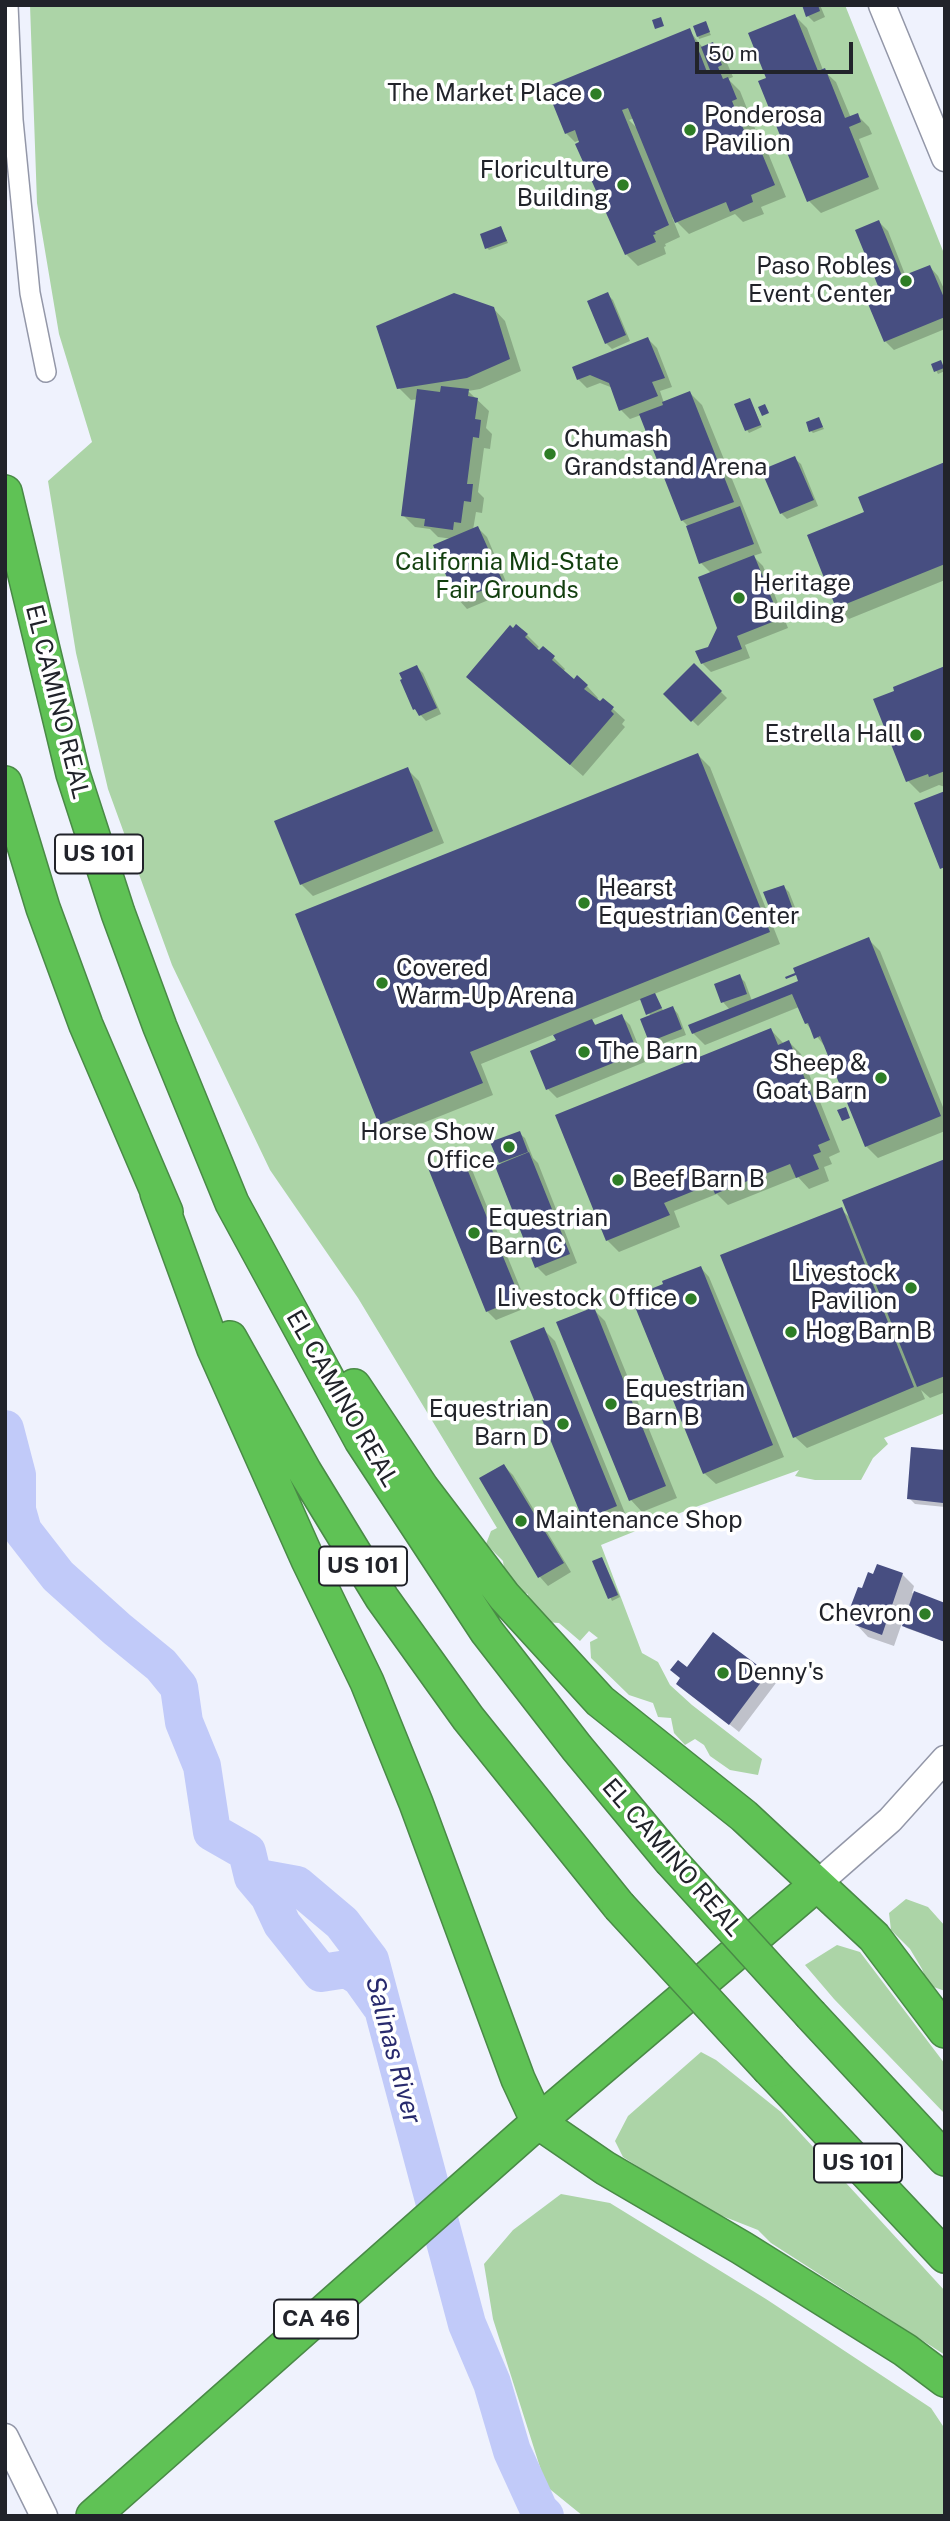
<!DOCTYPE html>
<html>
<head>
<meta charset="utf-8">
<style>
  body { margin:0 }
  #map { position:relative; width:950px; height:2521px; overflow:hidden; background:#eff2fd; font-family:"Public Sans",sans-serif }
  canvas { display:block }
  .frame { position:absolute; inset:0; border:7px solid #21232a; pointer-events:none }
  .scale { position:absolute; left:695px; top:42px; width:158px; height:32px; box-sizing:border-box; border:4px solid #21232a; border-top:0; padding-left:9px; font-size:21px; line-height:24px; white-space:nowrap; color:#21232a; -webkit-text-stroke:5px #fff; paint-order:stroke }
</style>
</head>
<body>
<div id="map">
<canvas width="950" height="2521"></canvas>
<div class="frame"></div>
<div class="scale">50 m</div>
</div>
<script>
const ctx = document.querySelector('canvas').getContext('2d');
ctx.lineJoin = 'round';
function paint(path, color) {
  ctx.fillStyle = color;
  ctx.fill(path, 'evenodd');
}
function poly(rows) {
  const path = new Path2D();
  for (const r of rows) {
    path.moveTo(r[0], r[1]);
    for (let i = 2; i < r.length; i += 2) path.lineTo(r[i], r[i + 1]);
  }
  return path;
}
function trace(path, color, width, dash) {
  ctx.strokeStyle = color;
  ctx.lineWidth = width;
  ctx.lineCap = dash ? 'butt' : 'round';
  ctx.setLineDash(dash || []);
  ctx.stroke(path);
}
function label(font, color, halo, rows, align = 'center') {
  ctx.font = font + ' "Public Sans",sans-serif';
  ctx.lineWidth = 7;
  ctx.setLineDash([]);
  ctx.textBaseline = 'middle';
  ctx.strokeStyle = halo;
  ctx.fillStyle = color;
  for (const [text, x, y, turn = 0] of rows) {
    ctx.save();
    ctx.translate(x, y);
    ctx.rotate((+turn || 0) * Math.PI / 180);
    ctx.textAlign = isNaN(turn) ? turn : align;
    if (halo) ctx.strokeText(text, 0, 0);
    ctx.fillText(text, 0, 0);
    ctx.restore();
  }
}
const green = poly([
  [30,5,845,5,945,256,945,1413,884,1438,888,1444,873,1458,861,1480,815,1480,795,1476,799,1470,690,1509,601,1545,642,1653,658,1662,670,1685,692,1705,762,1759,758,1775,730,1770,710,1756,704,1745,695,1739,685,1745,674,1733,671,1718,658,1717,653,1703,629,1695,591,1658,590,1642,598,1638,589,1631,580,1641,559,1623,545,1622,528,1609,528,1594,516,1590,505,1576,503,1561,486,1544,491,1531,497,1528,358,1298,270,1170,172,965,108,789,76,653,48,481,92,442,59,334,37,203],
  [906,1899,928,1907,945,1926,945,1991,928,1985,922,1969,910,1949,891,1930,889,1913],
  [837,1945,860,1952,945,2064,945,2114,834,1999,805,1965],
  [701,2052,716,2060,781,2112,945,2291,945,2355,771,2243,758,2230,702,2208,623,2157,615,2141,628,2116],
  [561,2194,610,2203,766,2299,931,2408,945,2429,945,2516,583,2516,546,2486,493,2319,484,2264,513,2230]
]);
const shadow = poly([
  [803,5,820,5,825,17,814,22,808,16],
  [795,16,807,28,823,70,836,82,851,118,857,115,869,127,872,134,859,139,879,189,821,213,809,201,768,79],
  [705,23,711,35,699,39,695,27],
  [689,30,703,48,712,44,724,56,733,77,728,79,740,91,748,111,743,112,753,123,756,131,751,133,754,142,768,153,786,197,761,207,764,214,743,222,735,214,689,234,672,217,680,237,665,244,666,246,664,247,666,254,638,266,626,254,580,140,575,142,566,133],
  [634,118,639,130,629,120],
  [879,222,888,231,906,277,930,267,938,276,945,291,945,329,894,350,885,341,880,286],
  [501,228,508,243,489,250,487,248],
  [607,294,613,300,630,341,612,349,606,343],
  [493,308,505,321,521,371,480,389,468,391,489,411,486,428,492,434,490,449,484,448,478,492,484,498,482,513,476,512,473,530,478,528,487,537,510,591,467,609,459,600,435,546,453,539,438,537,430,529,415,527,403,515,418,399,411,400,399,388],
  [648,339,657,348,672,387,660,391,664,403,690,393,702,405,762,553,753,556,763,566,788,628,745,645,750,658,711,672,702,663,719,628,712,574,701,563,689,527,682,520,641,415,630,419,621,410,613,388,600,383,587,388,578,379],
  [940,362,945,371,938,374,933,365],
  [750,400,762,427,749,433,747,430],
  [819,419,824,429,813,433,811,431],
  [795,459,801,464,818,506,787,519,781,513],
  [945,464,945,580,849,619,837,607,866,513],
  [527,635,539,647,536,649,553,657,565,669,563,672,574,681,587,686,598,698,596,701,600,704,603,700,625,720,622,724,625,727,583,776,469,677],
  [694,665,727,698,698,726,665,694],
  [417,667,423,673,441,714,426,721,415,709],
  [945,668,945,787,939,785,920,793,908,781,876,700],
  [698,755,710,767,780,944,654,994,664,1012,673,1008,678,1014,686,1035,656,1046,651,1041,651,1017,642,999,591,1020,597,1026,621,1016,630,1025,645,1062,557,1098,548,1089,558,1041,555,1034,481,1064,493,1095,393,1135,381,1124],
  [407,769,419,781,444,843,313,896,301,884],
  [784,887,789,892,800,920,782,927,776,921],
  [868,939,880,951,945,1112,945,1131,878,1158,866,1146,827,1049,806,1023,799,1007,705,1045,693,1033,730,1010,723,1002,739,976,745,982,752,1001,800,982],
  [771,1030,784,1044,789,1042,801,1054,840,1152,829,1157,832,1164,824,1167,829,1181,809,1189,798,1177,728,1205,717,1194,674,1211,680,1227,619,1252,607,1240],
  [519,1133,525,1138,533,1158,538,1163,577,1263,546,1276,537,1267,500,1162],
  [461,1156,470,1165,528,1307,496,1320,487,1311],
  [945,1161,945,1392,930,1398,921,1390,925,1399,807,1448,795,1437,841,1209,850,1218],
  [701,1268,709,1277,784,1457,716,1484,704,1473],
  [593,1309,605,1321,677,1498,642,1512,631,1500],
  [543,1329,555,1341,627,1518,596,1531,584,1519],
  [945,1452,945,1507,915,1504,909,1498],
  [504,1466,513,1475,571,1572,548,1586,540,1577],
  [602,1559,620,1597,612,1601,594,1562],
  [902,1574,914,1586,912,1593,945,1605,945,1642,906,1628,902,1623,894,1646,868,1637,857,1625,860,1615,852,1608,875,1577],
  [714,1634,776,1683,739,1732,678,1683]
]);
const river = poly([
  [5,1429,17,1475,17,1510,23,1531,58,1576,117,1629,161,1665,179,1687,184,1722,202,1766,212,1832,247,1852,253,1877,297,1885,342,1923,370,1960,467,2324,492,2383,512,2451,539,2510,545,2516],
  [253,1877,269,1896,282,1924,321,1973,347,1969,360,1977,380,2005]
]);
const building = poly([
  [802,5,818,5,820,11,806,17],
  [795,14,818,71,825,68,845,118,858,113,861,122,849,127,869,177,807,202,758,81,766,78,748,33],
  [661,17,664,26,655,29,652,20],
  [706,21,710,32,697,37,693,26],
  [690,28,707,72,710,70,701,47,713,42,722,65,718,67,723,79,728,77,737,99,732,101,736,111,742,109,746,119,740,121,749,142,756,139,775,185,751,195,753,202,730,212,726,202,675,223,628,108,622,110,669,225,654,232,656,234,653,235,656,242,625,255,575,144,579,142,575,130,565,134,546,87],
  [879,220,902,276,930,265,945,300,945,317,884,342,863,292,878,286,855,230],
  [501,226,507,241,485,249,480,234],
  [608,292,626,335,605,344,587,301],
  [454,293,494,307,510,359,467,378,397,389,376,326],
  [648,337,665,378,652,382,658,396,619,411,609,383,590,375,577,380,572,367],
  [941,360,944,368,934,372,931,364],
  [441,386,469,389,468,396,478,398,475,419,481,420,479,438,473,437,467,484,473,484,471,502,464,501,461,523,454,522,453,530,424,526,425,519,401,516,417,389,440,392],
  [690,391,734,502,681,521,639,414,663,405,662,402],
  [750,398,761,425,745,431,734,404],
  [765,404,769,413,762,416,758,407],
  [819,417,823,427,809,432,806,422],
  [795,456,814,500,780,514,761,470],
  [945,462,945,564,836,608,807,535,864,512,858,497],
  [740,506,754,544,699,564,686,526],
  [478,526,503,582,457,601,433,545],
  [754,555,780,619,737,636,742,649,701,664,695,651,708,647,717,628,698,577],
  [516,624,528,634,525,637,539,650,543,646,555,656,552,660,574,679,577,675,588,685,584,689,600,701,603,698,614,707,611,711,614,714,570,765,466,677,510,625,513,628],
  [694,663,722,691,691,722,663,694],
  [417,665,437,708,419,716,415,709,413,710,400,680,402,679,399,673],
  [945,666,945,771,929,777,928,774,906,782,873,699,894,691,893,687],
  [698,753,770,932,470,1052,483,1083,379,1125,295,914],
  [408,767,433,831,300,885,274,821],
  [945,791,945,867,940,869,914,803],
  [784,885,795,915,775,922,763,892],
  [869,937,941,1116,865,1147,820,1036,814,1039,808,1023,805,1024,792,994,692,1034,688,1025,798,981,796,975,786,979,785,977,795,973,793,968],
  [740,974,747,994,721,1003,714,984],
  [655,993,662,1008,646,1015,640,999],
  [673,1006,682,1029,649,1042,640,1019],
  [622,1014,638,1053,546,1090,530,1051,556,1040,553,1035,592,1019,595,1025],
  [771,1028,778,1045,789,1040,830,1140,818,1145,821,1152,813,1155,819,1169,796,1178,790,1164,715,1194,711,1184,664,1203,670,1215,606,1241,555,1115],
  [846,1107,850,1118,842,1121,837,1110],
  [520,1131,528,1152,499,1163,490,1142],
  [529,1152,570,1254,535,1268,495,1166],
  [461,1154,520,1298,486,1312,428,1168],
  [945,1159,945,1376,917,1387,842,1200],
  [842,1207,914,1387,793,1438,720,1255],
  [701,1266,773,1445,703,1474,631,1297,663,1284,662,1281],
  [594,1307,666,1486,629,1501,556,1322],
  [544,1327,617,1506,583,1520,510,1341],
  [442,1401,447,1411,438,1416,433,1407],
  [911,1447,945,1450,943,1503,907,1499],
  [504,1464,564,1563,538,1578,479,1478],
  [602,1557,618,1595,608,1599,592,1561],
  [877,1564,903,1573,882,1635,855,1625,860,1611,850,1608,858,1587,862,1588,868,1572,873,1574],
  [914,1591,945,1603,945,1642,902,1626],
  [713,1632,768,1673,729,1725,676,1684,680,1678,670,1670,678,1660,687,1667]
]);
const street = poly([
  [8,5,13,120,30,293,46,372]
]);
const secondary = poly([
  [882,5,945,158],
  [817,1884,890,1820,945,1759],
  [5,2437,44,2516]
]);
const highway = poly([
  [5,492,73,774,118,913,160,1027,232,1203,361,1440,487,1632,577,1748,670,1860],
  [5,783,43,908,86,1025,166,1212],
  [157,1193,214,1349,308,1560,367,1682,416,1803,518,2079,538,2122,605,2168,742,2248,905,2350,945,2380],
  [230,1338,305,1472,382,1598,468,1718,619,1906],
  [354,1386,422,1488,504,1596,600,1701,744,1816,874,1937,945,2031],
  [811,2015,945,2159],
  [770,2070,945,2256],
  [93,2516,538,2122,817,1884]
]);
const highwayBridge = poly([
  [670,1860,811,2015],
  [619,1906,770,2070]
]);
const markers = [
  [596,94,7,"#2e7d26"],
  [690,130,7,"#2e7d26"],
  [623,185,7,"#2e7d26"],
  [906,281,7,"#2e7d26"],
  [550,454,7,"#2e7d26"],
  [739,598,7,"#2e7d26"],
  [916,735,7,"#2e7d26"],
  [584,903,7,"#2e7d26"],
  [382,983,7,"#2e7d26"],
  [584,1052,7,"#2e7d26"],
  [881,1078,7,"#2e7d26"],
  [509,1147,7,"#2e7d26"],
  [618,1180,7,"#2e7d26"],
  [474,1233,7,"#2e7d26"],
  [911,1288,7,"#2e7d26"],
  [691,1299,7,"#2e7d26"],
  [791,1332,7,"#2e7d26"],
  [611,1404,7,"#2e7d26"],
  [563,1424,7,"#2e7d26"],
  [521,1521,7,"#2e7d26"],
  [925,1614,7,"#2e7d26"],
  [723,1673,7,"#2e7d26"]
];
const shields = [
  [99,854,88],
  [363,1566,88],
  [858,2163,88],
  [316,2319,84]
];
const shieldNames = [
  ["US 101",99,854],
  ["US 101",363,1566],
  ["US 101",858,2163],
  ["CA 46",316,2319]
];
const poiNames = [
  ["The Market Place",582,94,"right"],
  ["Ponderosa",704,116],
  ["Pavilion",704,144],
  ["Floriculture",609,171,"right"],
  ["Building",609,199,"right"],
  ["Paso Robles",892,267,"right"],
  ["Event Center",892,295,"right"],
  ["Chumash",564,440],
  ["Grandstand Arena",564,468],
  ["Heritage",753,584],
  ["Building",753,612],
  ["Estrella Hall",902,735,"right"],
  ["Hearst",598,889],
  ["Equestrian Center",598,917],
  ["Covered",396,969],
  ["Warm-Up Arena",396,997],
  ["The Barn",598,1052],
  ["Sheep &",867,1064,"right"],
  ["Goat Barn",867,1092,"right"],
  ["Horse Show",495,1133,"right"],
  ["Office",495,1161,"right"],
  ["Beef Barn B",632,1180],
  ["Equestrian",488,1219],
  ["Barn C",488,1247],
  ["Livestock",897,1274,"right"],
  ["Pavilion",897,1302,"right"],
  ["Livestock Office",677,1299,"right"],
  ["Hog Barn B",805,1332],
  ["Equestrian",625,1390],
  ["Barn B",625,1418],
  ["Equestrian",549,1410,"right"],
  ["Barn D",549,1438,"right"],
  ["Maintenance Shop",535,1521],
  ["Chevron",911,1614,"right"],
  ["Denny's",737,1673]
];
const parkNames = [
  ["California Mid-State",507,563],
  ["Fair Grounds",507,591]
];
const streetNames = [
  ["EL CAMINO REAL",57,702,76],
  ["EL CAMINO REAL",342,1399,60],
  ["EL CAMINO REAL",672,1858,49]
];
const waterNames = [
  ["Salinas River",393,2050,75]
];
paint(green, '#acd4a7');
paint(shadow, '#0003');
trace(river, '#c1caf9', 38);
paint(building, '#474e81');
trace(street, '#9397a8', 22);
trace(secondary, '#9397a8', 29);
trace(highway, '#498a46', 36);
trace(street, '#fff', 19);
trace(secondary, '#fff', 26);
trace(highway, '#5fc255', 33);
trace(highwayBridge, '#498a46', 36, []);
trace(highwayBridge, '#5fc255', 33);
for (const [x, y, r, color] of markers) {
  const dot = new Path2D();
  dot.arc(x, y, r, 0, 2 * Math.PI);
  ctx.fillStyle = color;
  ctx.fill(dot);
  trace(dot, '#fff', 2.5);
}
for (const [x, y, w] of shields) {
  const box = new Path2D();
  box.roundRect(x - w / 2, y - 19.5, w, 39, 5);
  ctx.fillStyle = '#fff';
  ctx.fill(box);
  trace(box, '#21232a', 2);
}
label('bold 23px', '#21232a', null, shieldNames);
label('24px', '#21232a', '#fff', poiNames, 'left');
label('24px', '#123f0e', '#fff', parkNames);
label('24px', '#21232a', '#fff', streetNames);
label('italic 26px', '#282a6d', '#fff', waterNames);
</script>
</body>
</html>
